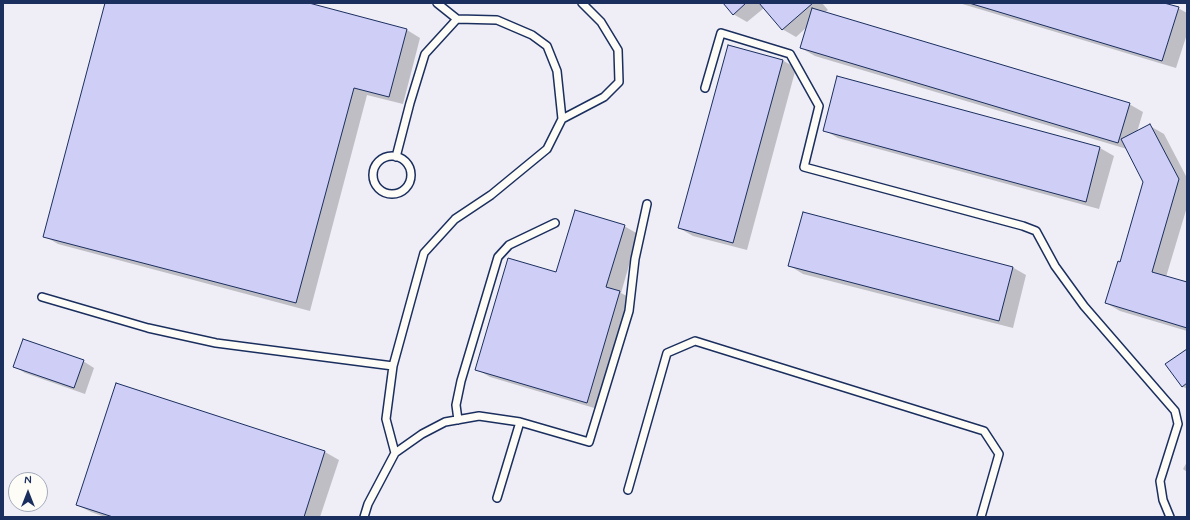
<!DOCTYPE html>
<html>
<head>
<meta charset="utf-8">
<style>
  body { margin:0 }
  #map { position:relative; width:1190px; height:520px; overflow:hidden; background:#fdfcf7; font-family:Mynerve,sans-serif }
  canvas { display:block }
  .frame { position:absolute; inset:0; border:4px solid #1b2f5e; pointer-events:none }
  .north { position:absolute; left:8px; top:472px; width:40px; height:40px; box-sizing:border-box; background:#fdfcf7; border:1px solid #a3aaba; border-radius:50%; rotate:0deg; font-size:11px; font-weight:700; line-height:16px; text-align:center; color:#1b2f5e }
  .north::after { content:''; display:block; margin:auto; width:14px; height:18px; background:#1b2f5e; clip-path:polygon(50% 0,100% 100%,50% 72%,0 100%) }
</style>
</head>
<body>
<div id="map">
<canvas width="1190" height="520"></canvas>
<div class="frame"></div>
<div class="north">N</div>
</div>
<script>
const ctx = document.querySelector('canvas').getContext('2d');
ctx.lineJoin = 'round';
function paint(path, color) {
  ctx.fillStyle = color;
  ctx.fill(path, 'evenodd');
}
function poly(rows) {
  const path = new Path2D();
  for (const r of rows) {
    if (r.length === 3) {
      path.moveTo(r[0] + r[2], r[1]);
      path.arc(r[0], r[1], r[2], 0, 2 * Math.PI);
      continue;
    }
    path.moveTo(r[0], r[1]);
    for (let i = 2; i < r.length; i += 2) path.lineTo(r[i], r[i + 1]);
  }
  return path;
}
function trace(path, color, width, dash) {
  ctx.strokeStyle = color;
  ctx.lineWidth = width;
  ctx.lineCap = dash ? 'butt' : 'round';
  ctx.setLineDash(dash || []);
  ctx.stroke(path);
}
const built = poly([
  [3,3,1187,3,1187,517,3,517],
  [16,480,40,480,40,504,16,504]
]);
const shadow = poly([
  [106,3,305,3,407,30,420,38,403,104,367,95,310,311,58,244,44,236],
  [724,3,822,3,828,10,824,13,1129,104,1143,112,1137,132,1150,126,1164,134,1187,178,1187,207,1166,277,1187,283,1187,331,1120,311,1106,303,1121,263,1144,182,1127,149,815,56,801,48,807,27,796,37,782,29,764,8,747,22,733,14],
  [959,3,1160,3,1178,8,1187,13,1187,34,1176,68],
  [782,60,796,68,747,250,693,236,679,228],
  [838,78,1100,148,1114,156,1099,209,838,138,824,130],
  [624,226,638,234,621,293,634,300,601,410,490,377,476,369],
  [790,266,1012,267,1026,275,1013,328,803,274],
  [1187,350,1187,389,1182,386],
  [83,361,94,368,85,394,25,373,14,366],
  [117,384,325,452,339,460,320,517,105,517,91,512,77,505],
  [1187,462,1187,472,1183,469]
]);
const building = poly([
  [105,3,309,3,407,29,389,97,354,88,296,303,43,237,105,3],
  [723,3,746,3,733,15,723,3],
  [759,3,813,3,782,30,759,3],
  [969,3,1164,3,1179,7,1162,61,969,3],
  [812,8,1130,103,1118,143,800,48,812,8],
  [728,45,783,60,733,243,678,228,728,45],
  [837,76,1100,147,1086,202,823,131,837,76],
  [1150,124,1179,179,1152,272,1187,282,1187,328,1105,303,1118,261,1120,262,1143,182,1121,139,1150,124],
  [575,210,625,225,606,287,620,291,587,403,475,370,508,258,556,272,575,210],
  [803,212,1013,267,999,321,788,266,803,212],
  [23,339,84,360,74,388,13,367,23,339],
  [1187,349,1187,383,1182,387,1165,364,1187,349],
  [116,383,325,451,304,517,113,517,76,505,116,383]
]);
const service = poly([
  [437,3,457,19],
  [705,88,721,33,790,54,819,106,804,167,1023,226,1036,231,1055,266,1084,306,1175,411,1178,424,1160,481,1163,500,1170,517],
  [562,119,604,97,619,82,618,50,601,22,582,3],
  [392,175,19],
  [42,297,148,328,216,343,393,366],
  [458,420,456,405,461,381,498,257,509,245,555,223],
  [395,453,422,434,445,422,479,416,520,422,589,442,629,311,635,259,647,204],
  [628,490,667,353,695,341,984,431,999,454,981,517],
  [497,498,520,422],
  [364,517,368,504,395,453,386,419,393,366,424,253,455,219,491,195,547,149,562,119,557,71,547,46,532,35,497,20,457,19,425,54,410,103,396,157]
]);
paint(built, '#efeef7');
paint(shadow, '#0003');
paint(building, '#cecef7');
trace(building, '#1b2f5e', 1);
trace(service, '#1b2f5e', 10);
trace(service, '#fdfcf7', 7);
</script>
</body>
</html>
